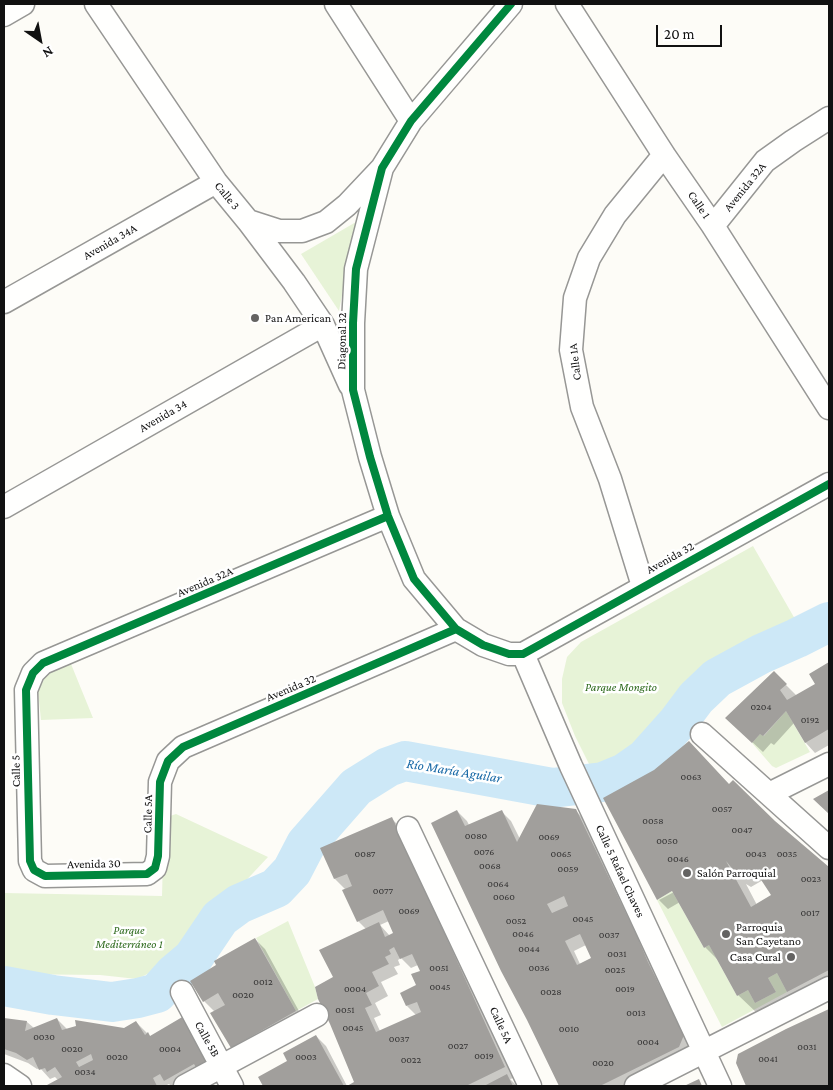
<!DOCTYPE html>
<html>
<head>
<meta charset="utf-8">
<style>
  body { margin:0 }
  #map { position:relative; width:833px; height:1090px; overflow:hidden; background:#fdfcf7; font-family:"Crimson Pro",serif }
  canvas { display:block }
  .frame { position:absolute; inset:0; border:5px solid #111; pointer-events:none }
  .north { position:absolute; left:15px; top:15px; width:50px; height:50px; -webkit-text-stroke:4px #fff; paint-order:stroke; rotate:147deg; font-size:14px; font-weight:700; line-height:20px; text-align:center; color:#111 }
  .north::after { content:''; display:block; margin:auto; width:18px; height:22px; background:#111; clip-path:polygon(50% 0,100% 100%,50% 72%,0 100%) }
  .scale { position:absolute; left:656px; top:25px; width:66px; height:22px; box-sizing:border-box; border:2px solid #111; border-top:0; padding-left:6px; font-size:15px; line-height:18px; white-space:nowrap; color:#111; -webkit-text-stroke:4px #fff; paint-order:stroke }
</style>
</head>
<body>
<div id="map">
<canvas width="833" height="1090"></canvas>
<div class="frame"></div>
<div class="north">N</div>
<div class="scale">20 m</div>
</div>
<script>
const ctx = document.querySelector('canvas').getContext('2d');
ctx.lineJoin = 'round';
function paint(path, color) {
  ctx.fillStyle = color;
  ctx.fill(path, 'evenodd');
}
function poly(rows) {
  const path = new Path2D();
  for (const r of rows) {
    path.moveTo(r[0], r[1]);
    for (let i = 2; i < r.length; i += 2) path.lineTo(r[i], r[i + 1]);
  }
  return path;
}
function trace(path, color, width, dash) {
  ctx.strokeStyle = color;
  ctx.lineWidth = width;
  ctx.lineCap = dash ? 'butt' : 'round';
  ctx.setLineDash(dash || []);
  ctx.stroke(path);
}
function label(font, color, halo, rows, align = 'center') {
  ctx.font = font + ' "Crimson Pro",serif';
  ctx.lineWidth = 5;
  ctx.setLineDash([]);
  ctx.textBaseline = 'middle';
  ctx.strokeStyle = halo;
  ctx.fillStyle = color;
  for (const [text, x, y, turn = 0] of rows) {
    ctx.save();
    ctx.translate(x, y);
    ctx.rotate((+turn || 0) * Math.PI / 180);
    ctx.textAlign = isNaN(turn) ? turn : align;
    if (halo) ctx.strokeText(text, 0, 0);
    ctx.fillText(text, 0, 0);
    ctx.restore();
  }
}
const green = poly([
  [356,222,339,311,301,254],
  [753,546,799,626,711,673,688,695,669,719,639,753,606,773,595,776,575,736,562,703,562,679,567,657,581,642],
  [71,664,93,718,41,720,38,691,47,673],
  [786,711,810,752,776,768,772,766,752,743,760,734,764,736],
  [176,814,268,857,224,904,188,935,168,964,137,979,100,975,4,974,4,893,162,896,164,818],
  [672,891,704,948,709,945,737,996,748,990,755,1003,776,992,768,978,777,973,787,992,722,1027,657,900],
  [288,921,315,987,318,999,296,1011,256,938]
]);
const shadow = poly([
  [829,663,829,745,815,753,806,743,794,723,774,745,771,743,763,752,737,728,774,673,797,696,817,685,811,674],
  [729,785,829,869,829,992,758,1014,738,995,720,962,705,947,680,902,668,909,659,900,674,892],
  [763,880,773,895,757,905,746,884,751,887],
  [575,810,586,821,694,1046,630,1086,560,1086,528,1019,457,811,467,821,469,825,501,811,511,821,520,839],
  [586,945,593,959,580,964,574,951],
  [392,819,402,829,514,1078,510,1079,517,1086,349,1086,356,1083,334,978,366,929,358,921,346,890,335,879,321,849],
  [389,921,395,933,390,936,380,925],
  [401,958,411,968,418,965,421,971,418,986,407,1006,416,1015,380,1031,374,1018,381,1015,375,1003,388,996,381,982,398,974,394,967,400,965,398,960],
  [255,939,265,949,305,1022,242,1058,232,1048,212,1013,215,1012,204,1001,218,965],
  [829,1011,829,1086,747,1086,737,1063,786,1030],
  [4,1019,27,1022,34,1028,57,1019,67,1029,125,1029,136,1022,151,1037,219,1072,181,1086,171,1086,169,1084,165,1086,49,1086,49,1085,58,1080,55,1077,50,1079,40,1068,37,1069,28,1063,4,1054],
  [316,1036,326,1046,347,1086,265,1086,260,1078,289,1062]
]);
const river = poly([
  [4,986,53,995,112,1002,138,998,157,993,174,974,193,958,220,918,239,904,276,888,292,871,306,844,356,787,388,767,405,761,552,788,603,782,625,773,645,759,678,722,696,698,717,678,761,654,797,638,829,622]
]);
const building = poly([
  [829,662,829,729,805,743,786,711,763,736,760,734,752,743,725,718,774,671,787,684,780,690,787,700,815,684,809,674],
  [689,741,729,784,733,780,775,821,829,867,829,970,787,992,777,973,768,978,776,992,755,1003,748,990,737,996,709,945,704,948,672,891,657,900,603,798,654,770],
  [726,861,740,878,754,869,771,895,751,907],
  [829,790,829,814,813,799],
  [537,804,576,809,637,936,648,962,684,1035,679,1047,600,1086,559,1086,527,1020,501,971,431,823,457,810,465,826,502,810,517,842],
  [564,896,568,906,552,913,547,904],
  [580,934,591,958,577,965,565,941],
  [392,817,505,1067,466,1086,347,1086,354,1082,330,1024,318,999,315,987,333,977,319,950,379,922,385,937,393,933,383,910,357,922,342,890,352,886,347,874,334,879,320,848],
  [394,947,400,959,412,954,420,971,411,974,416,985,400,993,406,1006,417,1002,421,1012,376,1032,365,1008,372,1005,366,993,379,986,372,972,389,964,385,957,391,954,389,950],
  [255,938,296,1011,231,1048,210,1013,225,1005,218,993,203,1002,190,981,216,965,214,961],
  [829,1009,829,1086,746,1086,736,1063,738,1054,786,1029],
  [184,1016,210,1062,197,1069,194,1064,164,1081,160,1074,153,1078,157,1086,48,1086,47,1085,62,1077,55,1067,47,1072,45,1068,39,1070,33,1057,27,1060,16,1053,4,1049,4,1018,27,1021,25,1031,57,1018,62,1030,76,1026,75,1020,124,1028,136,1021,145,1035,148,1032,150,1036],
  [91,1054,93,1060,79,1067,76,1062],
  [316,1035,344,1086,263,1086,258,1077,287,1061,283,1053],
  [507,1074,513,1086,484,1086],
  [699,1079,702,1086,684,1086]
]);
const minor = poly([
  [96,4,216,182,248,221,294,282,323,325,350,385],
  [336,4,411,121],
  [511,4,411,121,382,168,356,269,353,323,353,390,370,457,388,516,414,579,456,629,483,645,509,654,523,654,829,484],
  [567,4,664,155,713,226,829,408],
  [4,15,23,4],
  [248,221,279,231,302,231,326,222,347,205,381,169],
  [713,226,765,161,793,141,829,118],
  [4,302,216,182],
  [4,507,323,325],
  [388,516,43,663,33,673,26,690,30,861,34,870,45,876,147,874,155,868,158,856,160,782,168,761,183,747,456,629],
  [643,586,610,479,582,407,571,350,575,298,589,258,615,215,664,155],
  [523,654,571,766,720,1086],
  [702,734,829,848],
  [769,794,829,764],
  [408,828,530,1086],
  [182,992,232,1086],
  [4,1075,20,1086],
  [185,1086,317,1015],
  [636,1086,829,988]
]);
const cycleway = poly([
  [511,4,411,121,382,168,356,269,353,323,353,390,370,457,388,516,414,579,456,629,483,645,509,654,523,654,829,484],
  [388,516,43,663,33,673,26,690,30,861,34,870,45,876,147,874,155,868,158,856,160,782,168,761,183,747,456,629]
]);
const markers = [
  [255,318,5,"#646362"],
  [687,873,5,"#646362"],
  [726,934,5,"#646362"],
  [791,957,5,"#646362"]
];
const numberNames = [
  ["0204",761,707],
  ["0192",810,720],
  ["0063",691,777],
  ["0057",722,809],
  ["0058",653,821],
  ["0047",742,830],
  ["0080",476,836],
  ["0069",549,837],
  ["0050",667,841],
  ["0076",484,852],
  ["0087",365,854],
  ["0065",561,854],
  ["0043",756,854],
  ["0035",787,854],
  ["0046",678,859],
  ["0068",490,866],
  ["0059",568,869],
  ["0023",811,879],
  ["0064",498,884],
  ["0077",383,891],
  ["0060",504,897],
  ["0069",409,911],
  ["0017",810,913],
  ["0045",583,919],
  ["0052",516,921],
  ["0046",523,934],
  ["0037",609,935],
  ["0044",529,949],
  ["0031",617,954],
  ["0051",439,968],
  ["0036",539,968],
  ["0025",615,970],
  ["0012",263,982],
  ["0045",440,987],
  ["0004",355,989],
  ["0019",625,989],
  ["0028",551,992],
  ["0020",243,995],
  ["0051",345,1010],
  ["0013",636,1013],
  ["0045",353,1028],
  ["0010",569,1029],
  ["0030",44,1037],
  ["0037",399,1039],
  ["0004",648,1042],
  ["0027",458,1046],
  ["0031",807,1047],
  ["0020",72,1049],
  ["0004",170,1049],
  ["0019",484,1056],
  ["0020",117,1057],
  ["0003",306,1057],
  ["0041",768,1059],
  ["0022",411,1060],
  ["0020",603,1063],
  ["0034",85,1072]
];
const streetNames = [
  ["Avenida 32A",745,187,-51],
  ["Calle 3",227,196,51],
  ["Calle 1",699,205,56],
  ["Avenida 34A",110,242,-30],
  ["Diagonal 32",342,341,-89],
  ["Calle 1A",575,362,-97],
  ["Avenida 34",163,416,-30],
  ["Avenida 32",670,558,-29],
  ["Avenida 32A",205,582,-23],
  ["Avenida 32",291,688,-23],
  ["Calle 5",16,771,-91],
  ["Calle 5A",148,814,-89],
  ["Avenida 30",94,864,-1],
  ["Calle 5 Rafael Chaves",620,871,65],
  ["Calle 5A",501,1025,65],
  ["Calle 5B",207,1039,61]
];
const poiNames = [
  ["Pan American",265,318],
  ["Salón Parroquial",697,873],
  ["Parroquia",736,927],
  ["San Cayetano",736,941],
  ["Casa Cural",781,957,"right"]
];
const parkNames = [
  ["Parque Mongito",621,687],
  ["Parque",129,930],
  ["Mediterráneo 1",129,944]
];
const waterNames = [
  ["Río María Aguilar",454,771,9]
];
paint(green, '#e7f3d7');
paint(shadow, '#0003');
trace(river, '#cde8f7', 40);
paint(building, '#a19f9c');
trace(minor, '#979795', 25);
trace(minor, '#fffffe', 22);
trace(cycleway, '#00873e', 8);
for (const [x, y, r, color] of markers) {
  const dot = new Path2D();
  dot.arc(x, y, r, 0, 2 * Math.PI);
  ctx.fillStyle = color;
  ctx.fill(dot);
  trace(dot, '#fff', 2);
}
label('10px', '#353434', null, numberNames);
label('12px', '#111', '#fff', streetNames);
label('12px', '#111', '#fff', poiNames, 'left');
label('italic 12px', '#2f6b1f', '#fff', parkNames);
label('italic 14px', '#1768a6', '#fff', waterNames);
</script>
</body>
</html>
